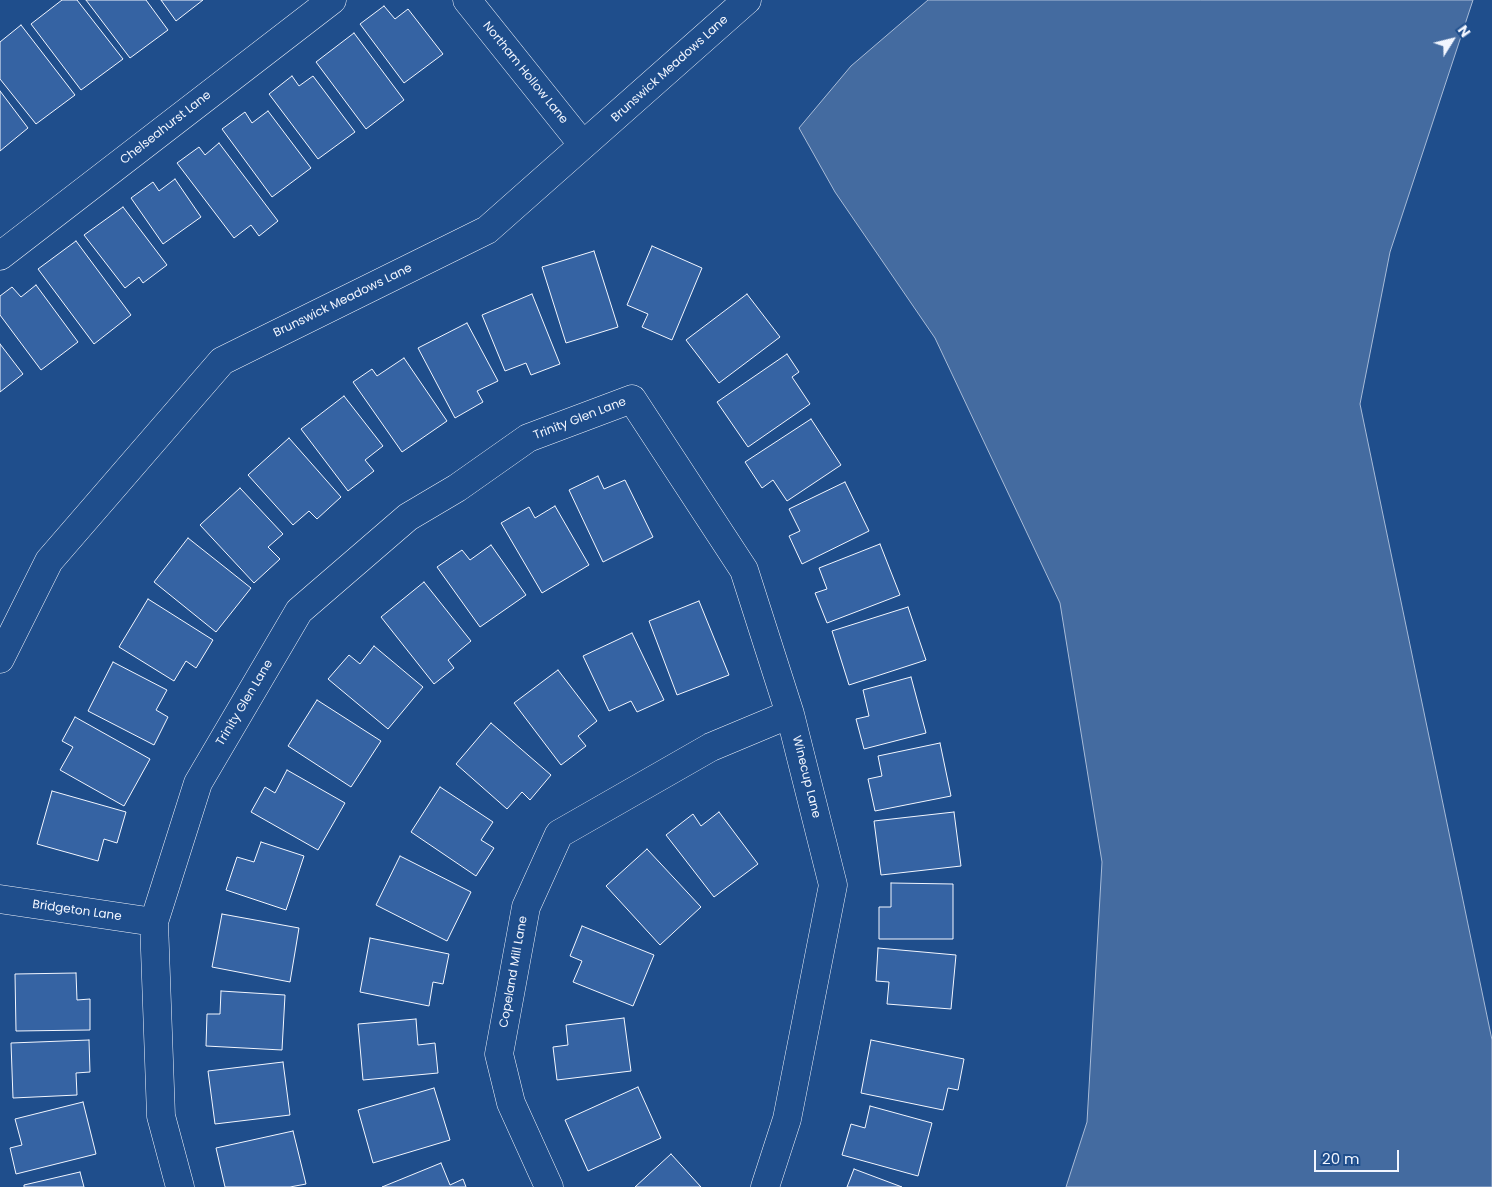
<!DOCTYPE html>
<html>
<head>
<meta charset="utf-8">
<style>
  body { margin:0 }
  #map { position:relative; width:1492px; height:1187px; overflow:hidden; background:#1f4e8c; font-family:Poppins,sans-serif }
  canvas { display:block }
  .north { position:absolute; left:1427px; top:15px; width:50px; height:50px; -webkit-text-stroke:4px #1f4e8c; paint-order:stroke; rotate:54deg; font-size:14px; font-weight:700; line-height:20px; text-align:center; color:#f2f6ff }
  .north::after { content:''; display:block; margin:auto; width:18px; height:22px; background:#f2f6ff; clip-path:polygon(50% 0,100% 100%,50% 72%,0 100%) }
  .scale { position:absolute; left:1314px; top:1150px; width:85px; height:22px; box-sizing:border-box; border:2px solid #f2f6ff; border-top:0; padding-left:6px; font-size:15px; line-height:18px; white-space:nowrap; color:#f2f6ff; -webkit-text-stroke:4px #1f4e8c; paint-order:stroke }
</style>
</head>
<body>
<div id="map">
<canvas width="1492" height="1187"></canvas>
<div class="north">N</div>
<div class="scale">20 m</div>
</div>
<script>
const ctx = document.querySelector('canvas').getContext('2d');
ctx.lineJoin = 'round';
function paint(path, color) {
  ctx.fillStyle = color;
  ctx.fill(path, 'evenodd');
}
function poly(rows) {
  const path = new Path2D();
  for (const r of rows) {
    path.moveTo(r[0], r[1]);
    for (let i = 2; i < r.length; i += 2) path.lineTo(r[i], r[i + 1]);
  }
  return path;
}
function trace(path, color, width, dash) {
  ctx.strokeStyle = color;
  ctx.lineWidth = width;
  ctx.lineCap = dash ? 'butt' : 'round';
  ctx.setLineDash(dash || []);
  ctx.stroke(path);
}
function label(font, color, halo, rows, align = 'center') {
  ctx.font = font + ' Poppins,sans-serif';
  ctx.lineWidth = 4;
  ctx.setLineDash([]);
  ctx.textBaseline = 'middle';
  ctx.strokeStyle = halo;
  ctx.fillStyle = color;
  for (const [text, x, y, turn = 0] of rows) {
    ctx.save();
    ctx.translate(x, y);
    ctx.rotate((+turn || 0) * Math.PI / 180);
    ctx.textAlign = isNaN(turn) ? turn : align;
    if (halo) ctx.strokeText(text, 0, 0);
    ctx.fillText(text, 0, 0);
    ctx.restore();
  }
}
const water = poly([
  [928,0,1473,0,1390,252,1360,404,1492,1040,1492,1187,1066,1187,1087,1122,1102,862,1060,603,935,338,835,192,799,128,851,66,928,0]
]);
const building = poly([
  [62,0,77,0,123,59,81,90,31,24,62,0],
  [86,0,146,0,168,30,130,58,86,0],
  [161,0,203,0,176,21,161,0],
  [384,6,395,19,408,9,443,54,404,83,360,24,384,6],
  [21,25,75,95,36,124,0,79,0,42,21,25],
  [354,33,404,100,366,129,316,62,354,33],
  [292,76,299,86,313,76,355,132,318,159,269,94,292,76],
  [0,91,28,128,0,151,0,91],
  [268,111,311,168,272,197,222,129,245,112,252,123,268,111],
  [219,143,278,221,259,236,251,225,234,238,177,163,199,147,205,155,219,143],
  [175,179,201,217,163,244,131,198,153,182,159,191,175,179],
  [123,207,167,265,143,283,139,277,125,288,84,235,123,207],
  [76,241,131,315,94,344,38,269,76,241],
  [652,246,702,268,672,340,642,327,648,314,627,305,652,246],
  [594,251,618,327,566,343,542,267,594,251],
  [36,285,78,342,41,370,0,315,0,296,12,287,21,297,36,285],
  [532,294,560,364,531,375,526,363,505,371,482,315,532,294],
  [747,294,780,337,719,383,686,340,747,294],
  [467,323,498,381,477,391,483,402,455,418,418,348,467,323],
  [0,344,23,374,0,392,0,344],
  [787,354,799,372,792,377,810,404,748,447,717,402,787,354],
  [404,358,447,421,402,452,353,382,372,369,377,376,404,358],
  [344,396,383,446,365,460,374,471,348,491,301,429,344,396],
  [811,419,841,465,787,501,773,480,762,488,745,462,811,419],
  [289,438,341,497,317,519,309,511,293,525,248,475,289,438],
  [598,476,604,489,625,480,653,537,603,562,569,490,598,476],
  [845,482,869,531,802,564,789,536,800,531,789,509,845,482],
  [240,488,283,534,268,547,280,559,254,583,200,525,240,488],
  [555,506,589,565,542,593,501,523,529,507,535,518,555,506],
  [188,538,251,588,216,632,154,582,188,538],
  [880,544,900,595,827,623,815,593,827,589,819,568,880,544],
  [491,545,526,595,480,627,437,567,462,550,470,560,491,545],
  [424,582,471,641,448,660,454,668,434,684,381,617,424,582],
  [148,599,213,640,196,668,186,661,174,681,119,647,148,599],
  [699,601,729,675,677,695,649,621,699,601],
  [908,607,926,660,849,685,832,631,908,607],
  [632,633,664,700,637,712,631,701,609,711,583,656,632,633],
  [374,646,423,687,388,729,328,679,349,655,360,664,374,646],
  [113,662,167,690,156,710,168,717,154,745,88,711,113,662],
  [558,670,597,721,578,736,586,746,561,765,514,703,558,670],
  [911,677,926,733,864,749,856,719,869,716,863,690,911,677],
  [317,700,381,741,351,787,288,746,317,700],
  [75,717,150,759,124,806,60,770,73,747,62,741,75,717],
  [491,723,551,775,530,800,522,792,507,809,456,764,491,723],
  [940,743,951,796,875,811,868,779,882,776,878,756,940,743],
  [287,770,345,803,318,850,251,812,265,787,275,793,287,770],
  [440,787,493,822,481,840,494,848,476,876,411,832,440,787],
  [52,791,126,812,117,843,104,839,98,861,37,844,52,791],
  [719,812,758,864,714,897,666,835,693,814,701,826,719,812],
  [954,812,961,866,881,875,874,821,954,812],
  [261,842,304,856,286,910,226,890,237,857,254,862,261,842],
  [647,849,701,907,660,945,606,886,647,849],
  [400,856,471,892,447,941,376,905,400,856],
  [891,883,953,884,953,939,879,939,879,907,891,907,891,883],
  [222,914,299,928,290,982,212,967,222,914],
  [582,926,654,955,633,1006,573,982,582,961,570,956,582,926],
  [370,938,449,954,443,984,433,982,429,1006,360,992,370,938],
  [878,948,956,955,951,1009,887,1004,889,982,876,981,878,948],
  [76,973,77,1000,90,999,90,1030,16,1031,15,974,76,973],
  [221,991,285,995,282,1050,206,1046,207,1014,220,1014,221,991],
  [624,1018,631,1071,557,1080,553,1047,568,1045,566,1025,624,1018],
  [416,1019,418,1045,435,1043,438,1073,363,1080,358,1024,416,1019],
  [89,1040,90,1072,76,1073,77,1095,13,1098,11,1043,89,1040],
  [871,1040,964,1059,958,1090,948,1088,943,1110,861,1093,871,1040],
  [283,1062,290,1115,215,1124,208,1071,283,1062],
  [638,1087,661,1138,588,1171,565,1120,638,1087],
  [434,1088,450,1140,373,1163,358,1110,434,1088],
  [83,1102,96,1154,16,1174,10,1148,22,1145,15,1119,83,1102],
  [870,1106,932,1123,918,1176,842,1155,851,1124,865,1128,870,1106],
  [293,1131,306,1184,290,1187,225,1187,216,1148,293,1131],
  [671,1154,701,1187,635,1187,671,1154],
  [441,1163,450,1185,463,1179,466,1187,382,1187,441,1163],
  [854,1169,902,1187,847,1187,854,1169],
  [80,1172,84,1187,24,1187,24,1185,80,1172]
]);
const minor = poly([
  [467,0,583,145],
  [0,256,332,0],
  [0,659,49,561,222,361,487,230,747,0],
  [0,899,154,922],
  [180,1187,161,1116,154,922,198,783,299,611,408,517,457,488,528,438,632,399,744,570,790,714,833,885,787,1119,765,1187],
  [549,1187,511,1103,499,1054,526,907,559,834,711,747,790,714]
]);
const streetNames = [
  ["Brunswick Meadows Lane",670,69,-42],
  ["Northam Hollow Lane",525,73,51],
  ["Chelseahurst Lane",166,128,-38],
  ["Brunswick Meadows Lane",343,301,-26],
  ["Trinity Glen Lane",580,419,-21],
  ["Trinity Glen Lane",245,703,-59],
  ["Winecup Lane",806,777,76],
  ["Bridgeton Lane",77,911,8],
  ["Copeland Mill Lane",514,972,-80]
];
paint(water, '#446ba0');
trace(water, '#a8bbd7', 1);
paint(building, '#3563a3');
trace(building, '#f2f6ff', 1);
trace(minor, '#f2f6ff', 29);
trace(minor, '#1f4e8c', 28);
label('12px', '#f2f6ff', '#1f4e8c', streetNames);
</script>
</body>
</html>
